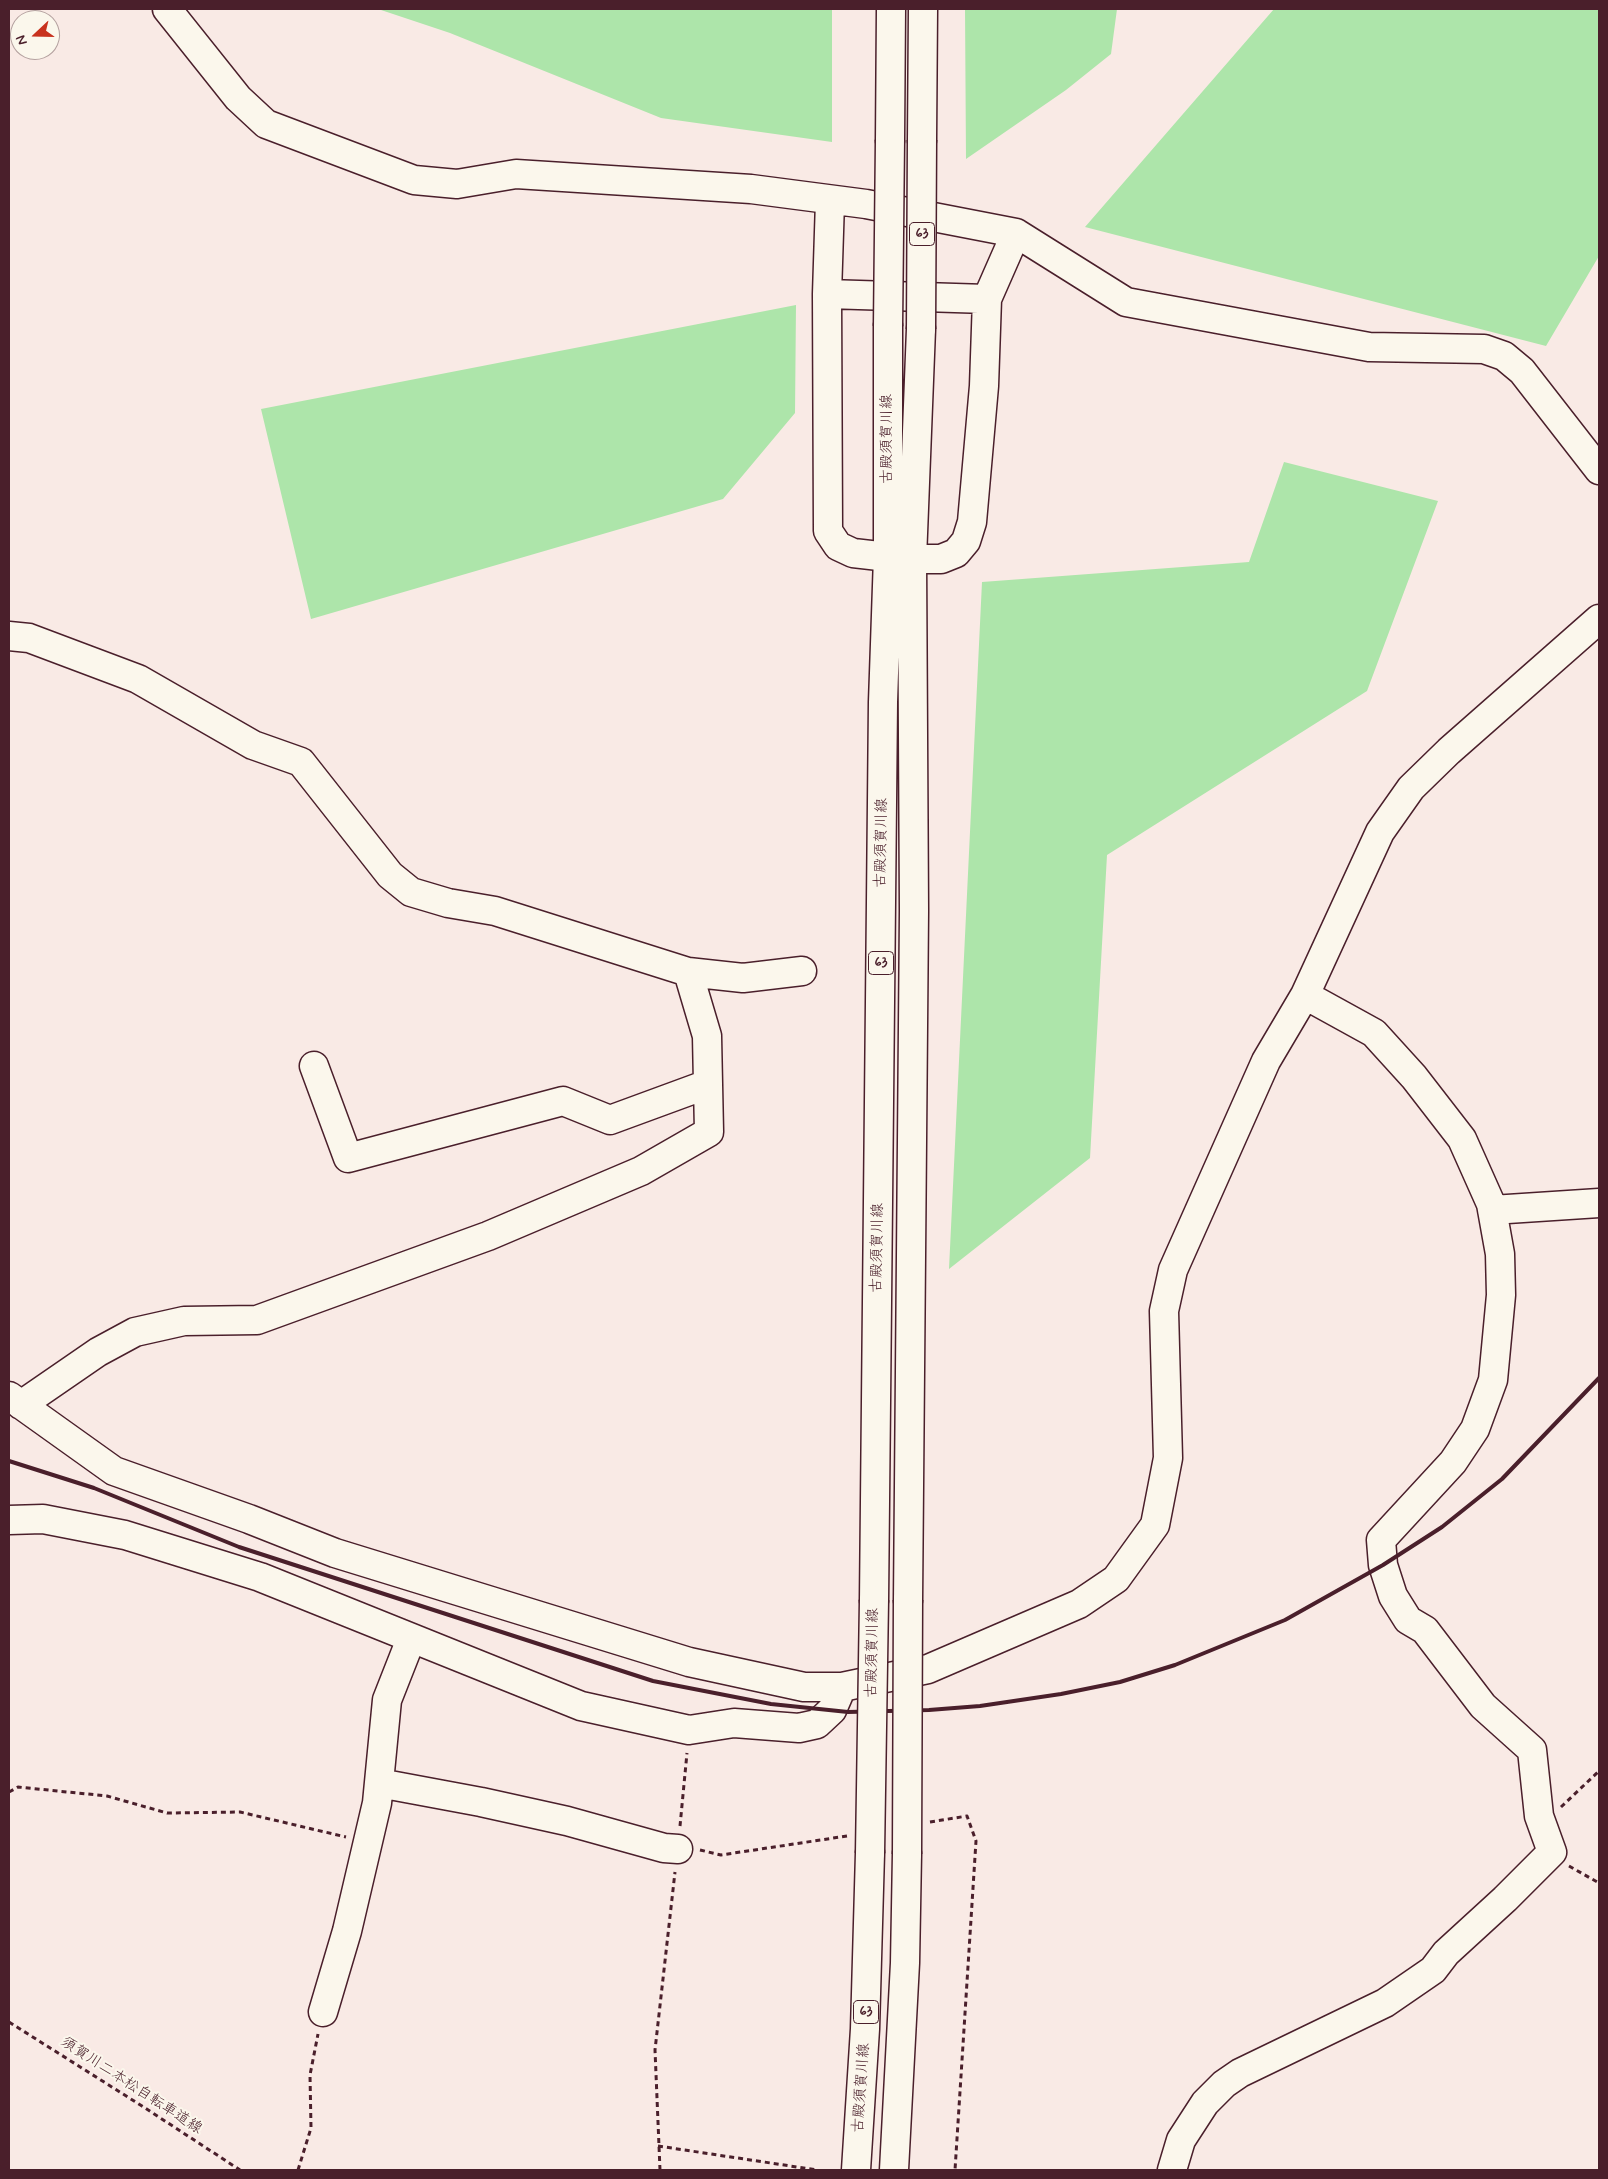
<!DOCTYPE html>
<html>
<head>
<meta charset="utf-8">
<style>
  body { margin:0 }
  #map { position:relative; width:1608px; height:2179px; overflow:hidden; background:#f9eae5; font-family:Mynerve,sans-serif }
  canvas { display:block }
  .frame { position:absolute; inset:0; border:10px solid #4a1f2b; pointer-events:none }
  .north { position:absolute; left:10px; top:10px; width:50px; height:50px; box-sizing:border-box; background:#fbf7ec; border:1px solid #b4a19f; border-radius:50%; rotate:249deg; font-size:14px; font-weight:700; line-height:20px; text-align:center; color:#4a1f2b }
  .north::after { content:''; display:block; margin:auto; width:18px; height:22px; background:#c8321e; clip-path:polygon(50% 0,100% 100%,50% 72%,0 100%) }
</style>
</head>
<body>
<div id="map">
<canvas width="1608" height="2179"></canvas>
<div class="frame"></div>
<div class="north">N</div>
</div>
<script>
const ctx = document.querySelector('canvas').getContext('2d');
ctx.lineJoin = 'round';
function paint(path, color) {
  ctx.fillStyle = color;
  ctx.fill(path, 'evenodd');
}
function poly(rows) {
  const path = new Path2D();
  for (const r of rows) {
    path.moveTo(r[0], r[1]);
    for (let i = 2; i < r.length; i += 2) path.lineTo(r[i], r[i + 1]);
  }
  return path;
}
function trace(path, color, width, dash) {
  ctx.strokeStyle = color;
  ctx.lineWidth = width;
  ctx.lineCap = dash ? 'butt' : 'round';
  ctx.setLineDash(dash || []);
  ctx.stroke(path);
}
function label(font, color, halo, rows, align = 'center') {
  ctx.font = font + ' Mynerve,"Klee One",sans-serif';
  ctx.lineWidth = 4;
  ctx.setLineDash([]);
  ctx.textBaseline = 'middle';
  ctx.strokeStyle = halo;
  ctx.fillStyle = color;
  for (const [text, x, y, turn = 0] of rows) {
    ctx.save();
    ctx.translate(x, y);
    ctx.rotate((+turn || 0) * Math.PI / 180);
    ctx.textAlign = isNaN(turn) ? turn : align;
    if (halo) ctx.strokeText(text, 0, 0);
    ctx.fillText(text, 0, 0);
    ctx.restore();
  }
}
const green = poly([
  [378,9,832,9,832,142,661,118,450,33],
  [965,9,1117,9,1111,54,1066,90,966,159],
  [1274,9,1599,9,1599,256,1546,346,1085,227],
  [796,305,795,413,723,499,311,619,261,409],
  [1284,462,1438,501,1367,691,1107,855,1090,1158,949,1269,982,582,1249,562]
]);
const path = poly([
  [9,1792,18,1787,107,1796,167,1813,240,1812,346,1837],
  [1561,1807,1599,1771],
  [930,1822,967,1816,976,1841,955,2170],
  [680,1826,687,1753],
  [700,1850,721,1855,847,1836],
  [1569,1866,1599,1883],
  [9,2022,142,2106,240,2170],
  [658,2146,817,2170],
  [298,2170,311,2128,310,2075,318,2034],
  [660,2170,655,2050,675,1872]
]);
const minor = poly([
  [167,9,238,98,266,124,414,180,457,184,516,174,751,189,866,204,1016,233,1126,302,1369,347,1484,349,1504,356,1522,371,1599,470],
  [830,201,827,294,828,531,838,546,853,553,888,557],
  [827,294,987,299],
  [912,559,941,559,956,553,966,541,972,522,984,386,987,299,1016,233],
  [9,636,29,638,138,679,253,745,301,762,390,875,411,892,448,903,495,911,688,972,743,978,802,971],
  [314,1066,348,1158,563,1101,610,1120,708,1084],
  [1492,1210,1599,1203],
  [9,1396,114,1471,249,1519,335,1553,689,1662,804,1687,842,1687,928,1669,1079,1604,1116,1579,1155,1525,1168,1458,1164,1311,1173,1270,1266,1061,1305,995,1380,832,1411,788,1449,751,1599,619],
  [21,1405,98,1352,135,1332,184,1321,257,1320,488,1236,641,1171,709,1132,707,1036,688,972],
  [9,1520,43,1519,125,1535,260,1577,581,1706,689,1730,734,1723,799,1728,817,1724,832,1710,842,1687],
  [379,1783,481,1802,567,1821,664,1848,678,1849],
  [323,2012,347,1931,377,1803,387,1700,411,1639],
  [1172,2170,1181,2140,1205,2103,1224,2084,1240,2073,1385,2003,1433,1970,1446,1953,1505,1899,1552,1852,1539,1816,1532,1750,1483,1706,1425,1630,1408,1620,1393,1596,1383,1565,1381,1540,1453,1462,1475,1429,1493,1380,1501,1295,1500,1254,1491,1204,1462,1139,1414,1077,1374,1033,1305,995]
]);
const major = poly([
  [890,140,891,9],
  [922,140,923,9],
  [874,1600,883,702,888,557,888,326],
  [908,1600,914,911,912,559,921,329],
  [856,2170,865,2029,870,1853],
  [894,2170,905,1963,907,1854]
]);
const rail = poly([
  [9,1461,94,1488,239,1547,653,1681,771,1704,848,1712,929,1710,980,1706,1061,1694,1120,1682,1175,1665,1285,1620,1383,1565,1442,1527,1502,1479,1599,1378]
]);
const majorBridge = poly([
  [888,326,890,140],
  [921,329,922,140],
  [870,1853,874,1600],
  [907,1854,908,1600]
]);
const shields = [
  [922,234,25],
  [881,963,25],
  [866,2012,25]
];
const shieldNames = [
  ["63",922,234],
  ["63",881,963],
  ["63",866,2012]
];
const streetNames = [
  ["古殿須賀川線",888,439,-90],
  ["古殿須賀川線",882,843,-89],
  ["古殿須賀川線",878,1248,-89],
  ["古殿須賀川線",873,1653,-89],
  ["須賀川二本松自転車道線",131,2086,33],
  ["古殿須賀川線",862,2088,-86]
];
paint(green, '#ade5aa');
trace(minor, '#4a1f2b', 31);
trace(major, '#4a1f2b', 31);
trace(path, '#4a1f2b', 3, [5, 4]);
trace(minor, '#fbf7ec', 28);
trace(major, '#fbf7ec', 28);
trace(rail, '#4a1f2b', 4);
trace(majorBridge, '#4a1f2b', 31, []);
trace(majorBridge, '#fbf7ec', 28);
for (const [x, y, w] of shields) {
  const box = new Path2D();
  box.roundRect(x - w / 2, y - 11.5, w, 23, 4);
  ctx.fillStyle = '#fbf7ec';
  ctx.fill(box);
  trace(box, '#4a1f2b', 1);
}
label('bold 14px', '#4a1f2b', null, shieldNames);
label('15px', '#4a1f2b', '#fbf7ec', streetNames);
</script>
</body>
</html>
